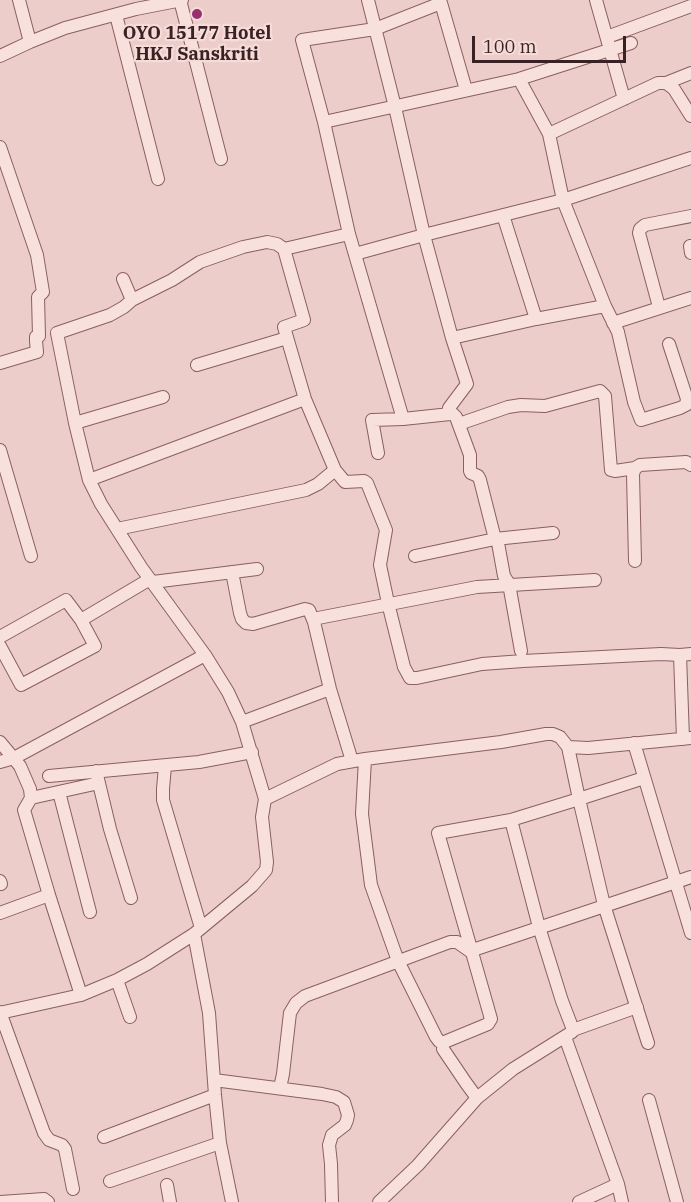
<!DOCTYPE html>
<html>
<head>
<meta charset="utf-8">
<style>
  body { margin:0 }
  #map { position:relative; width:691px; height:1202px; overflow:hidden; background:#edcdca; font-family:"IBM Plex Serif",serif }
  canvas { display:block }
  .scale { position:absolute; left:472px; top:36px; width:154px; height:27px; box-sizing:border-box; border:3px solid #3a2124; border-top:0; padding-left:8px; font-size:18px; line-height:21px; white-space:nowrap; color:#3a2124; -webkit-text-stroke:4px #f5dcd9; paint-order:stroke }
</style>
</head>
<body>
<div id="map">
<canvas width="691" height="1202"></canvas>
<div class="scale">100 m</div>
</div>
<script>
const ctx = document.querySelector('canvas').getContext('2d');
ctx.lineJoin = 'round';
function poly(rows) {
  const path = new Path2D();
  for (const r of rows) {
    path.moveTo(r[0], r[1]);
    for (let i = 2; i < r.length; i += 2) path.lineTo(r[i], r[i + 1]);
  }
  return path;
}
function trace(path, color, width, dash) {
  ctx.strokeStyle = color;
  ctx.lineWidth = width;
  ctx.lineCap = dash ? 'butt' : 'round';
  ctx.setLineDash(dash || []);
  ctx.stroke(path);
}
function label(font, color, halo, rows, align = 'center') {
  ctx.font = font + ' "IBM Plex Serif",serif';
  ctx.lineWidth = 4.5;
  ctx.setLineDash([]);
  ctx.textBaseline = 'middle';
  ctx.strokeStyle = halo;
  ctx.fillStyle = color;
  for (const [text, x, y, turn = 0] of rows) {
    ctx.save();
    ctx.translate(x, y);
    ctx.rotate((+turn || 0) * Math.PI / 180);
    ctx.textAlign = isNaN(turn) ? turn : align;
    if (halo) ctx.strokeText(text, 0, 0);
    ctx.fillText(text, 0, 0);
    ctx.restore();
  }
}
const minor = poly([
  [19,0,30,42],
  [180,0,221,159],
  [368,0,395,107,424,235,452,338,467,384,449,408],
  [596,0,624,99],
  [116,15,158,179],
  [607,37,691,6],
  [0,56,30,42,65,28,136,9,182,0],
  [519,79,631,43],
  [666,83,691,73],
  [324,122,302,40,375,29,441,3,466,90],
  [549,134,658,83,666,83,674,89,691,116],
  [0,147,37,255,43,292,38,297,39,336,36,337,36,341,37,352,0,363],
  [503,215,536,319],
  [349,234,284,249,304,320,284,327,305,399,335,470,345,482,364,481,367,483,386,530,380,565,388,603,404,667,410,678,417,678,482,664,523,661,661,654,680,655],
  [690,246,691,253],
  [355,254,424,235,563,200,691,158],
  [123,279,132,300,124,307,110,315,57,333,75,423,89,480,101,504,141,567,205,655,228,692,242,722,265,799],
  [132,300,172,280,200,262,243,247,267,242,277,244,284,249],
  [659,307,639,233,640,229,645,225,691,216],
  [613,323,691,298],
  [452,338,536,319,605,306],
  [197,365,287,338],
  [403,419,349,234,324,122,519,79,549,134,563,200,605,306,618,332,634,402,641,420,680,408,686,405,687,399,669,344],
  [75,423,163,397],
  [459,424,508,407,521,405,545,406,600,391,605,396,611,470,615,471,635,468],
  [0,450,31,556],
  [378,453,372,420,403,419,450,414,453,414,456,417,470,455,470,471,471,473,478,476,480,480,495,539,498,543,504,576,509,584,521,651],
  [89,480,305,399],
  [117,529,306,490,318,484,335,470],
  [415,556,495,539,553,533],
  [635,561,633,474,635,468,640,465,686,462,691,465],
  [232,572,240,613,242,619,246,623,253,624,305,609,309,610,314,622,330,689,352,761],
  [153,582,257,569],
  [313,619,477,587,595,580],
  [81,620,150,579],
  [0,637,66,600,81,620,95,646,21,685,0,646],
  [242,722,330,689],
  [683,739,680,655,691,654],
  [0,742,20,766,30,789,31,798,24,810,49,895,81,995],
  [634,743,691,933],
  [365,759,362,814,371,885,398,961,436,1037,439,1041,442,1043,488,1024,491,1019,438,833,511,820,579,799,568,747],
  [0,762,14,758,205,655],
  [165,766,163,789,163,800,201,928],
  [96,771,110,829,131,898],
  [49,776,199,762,252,752],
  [644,778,579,799,604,905,648,1043],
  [59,792,90,912],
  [31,798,99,783],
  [0,881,1,884],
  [0,913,49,895],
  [194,934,209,1013,215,1095,220,1143,232,1202],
  [117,980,130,1017],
  [0,1012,44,1133,49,1140,62,1145,65,1149,73,1189],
  [0,1013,81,995,117,980,147,964,194,934,252,886,266,870,267,862,262,817,265,799,337,764,365,759,501,742,546,734,553,734,560,737,568,747,588,748,691,738],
  [573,1030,637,1007],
  [565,1037,618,1184,622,1202],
  [443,1049,466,1083,477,1098],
  [214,1080,322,1094,336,1097,344,1102,348,1115,347,1120,345,1125,332,1135,329,1145,331,1164,332,1202],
  [280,1088,283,1074,290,1013,296,1003,305,996,450,942,457,942,470,951,691,877],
  [649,1100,677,1202],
  [104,1137,215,1095],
  [110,1181,220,1143],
  [167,1185,170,1202],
  [0,1202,44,1199,48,1202],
  [379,1202,418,1165,477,1098,513,1069,572,1032,572,1027,562,1001,539,927,511,820],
  [579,1202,618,1184]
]);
const markers = [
  [197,14,6,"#95316e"]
];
const poiNames = [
  ["OYO 15177 Hotel",197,34],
  ["HKJ Sanskriti",197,55]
];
trace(minor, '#895f62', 14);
trace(minor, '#f8e0dd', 12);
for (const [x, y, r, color] of markers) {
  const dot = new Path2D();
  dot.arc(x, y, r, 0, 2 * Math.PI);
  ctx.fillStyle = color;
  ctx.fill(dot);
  trace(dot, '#f5dcd9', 2);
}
label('bold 18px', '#3a2124', '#f5dcd9', poiNames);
</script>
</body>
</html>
